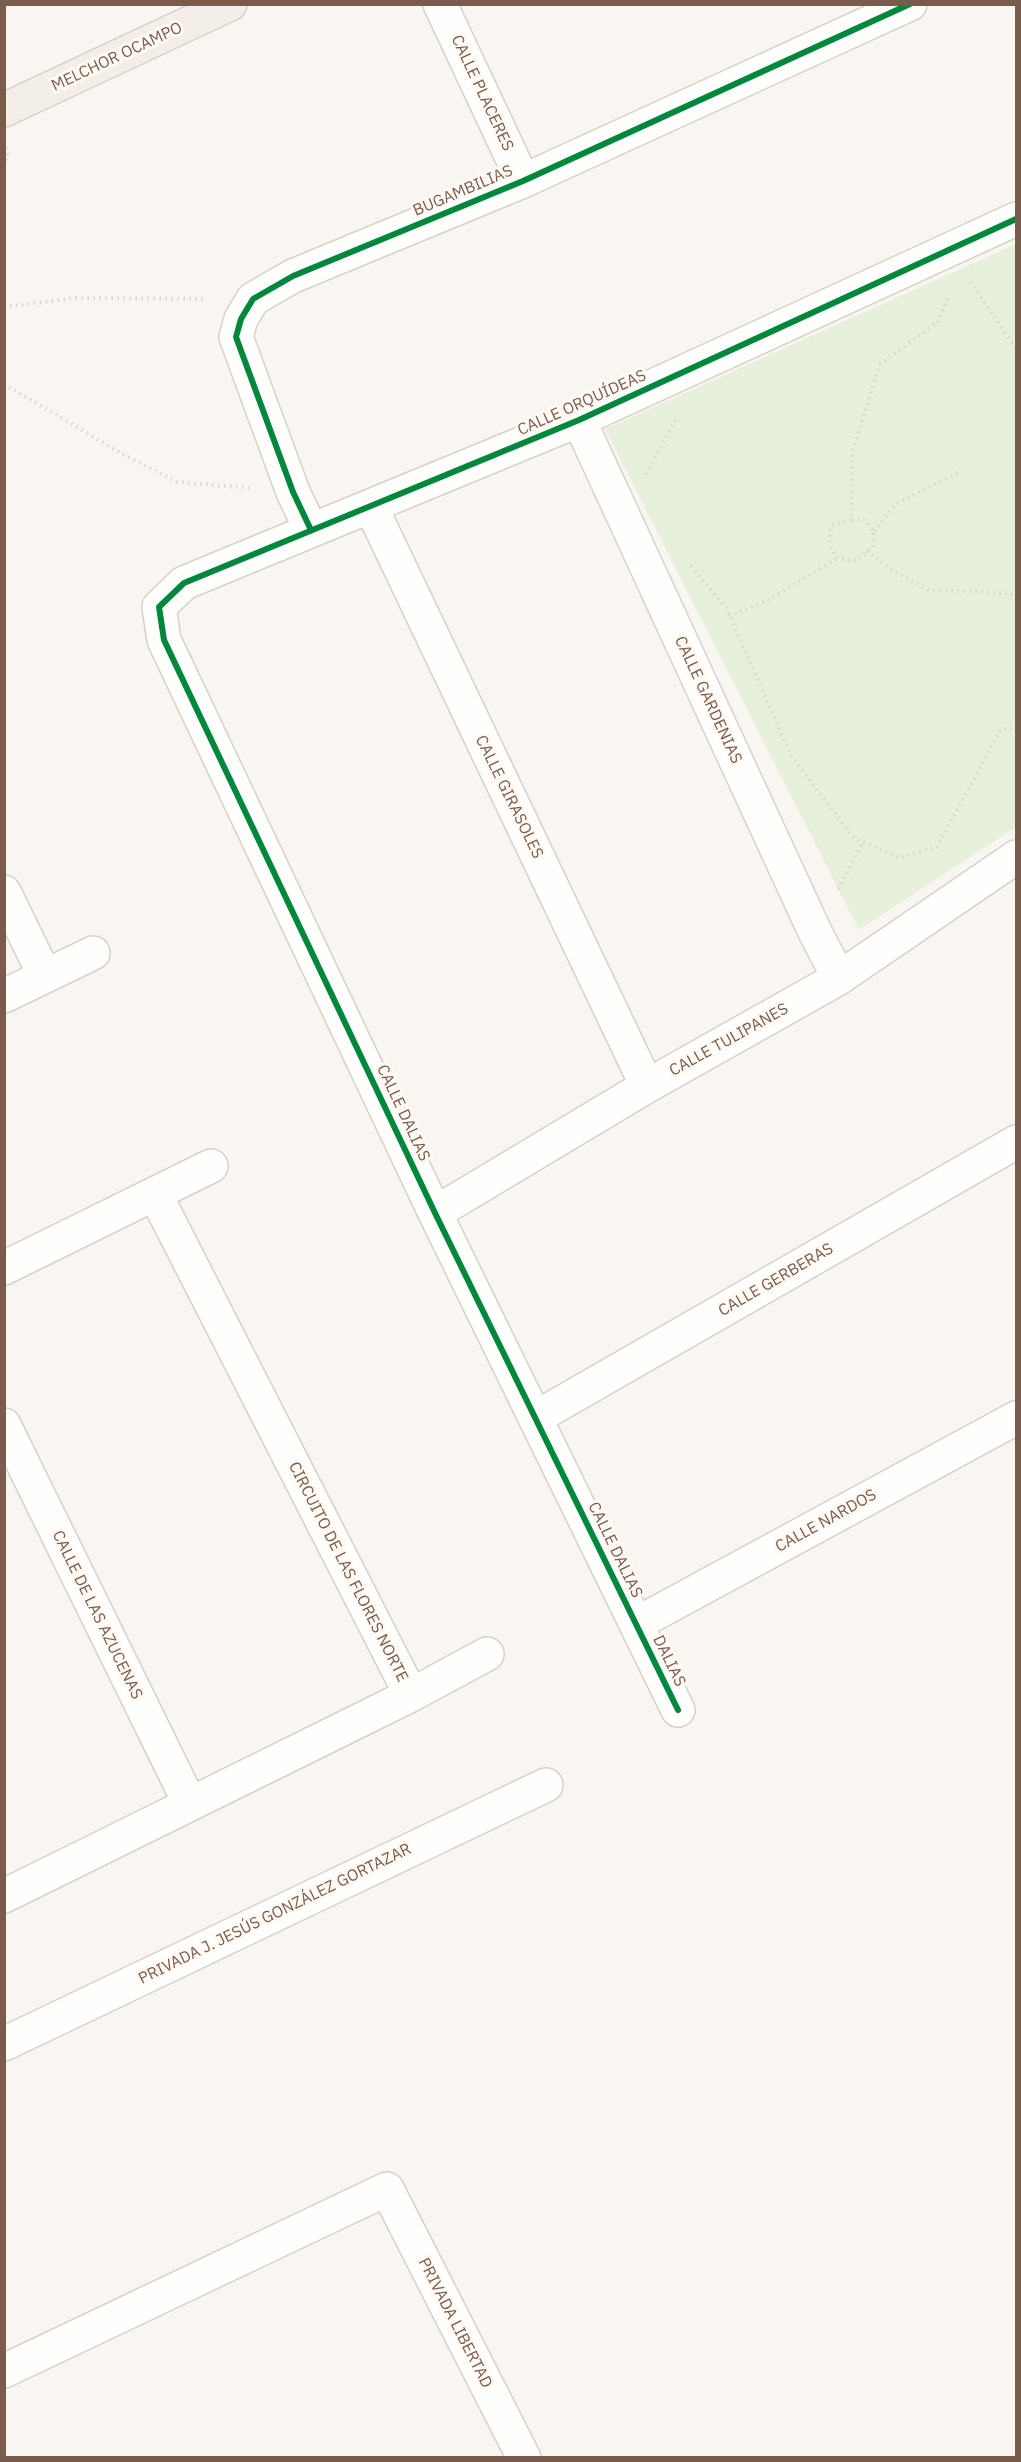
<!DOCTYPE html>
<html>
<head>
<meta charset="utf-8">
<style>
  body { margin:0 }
  #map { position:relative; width:1021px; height:2462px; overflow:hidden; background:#f9f5f0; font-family:"IBM Plex Sans",sans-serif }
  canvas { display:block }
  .frame { position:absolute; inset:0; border:6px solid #7a5c4d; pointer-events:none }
</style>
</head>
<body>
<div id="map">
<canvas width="1021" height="2462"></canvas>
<div class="frame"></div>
</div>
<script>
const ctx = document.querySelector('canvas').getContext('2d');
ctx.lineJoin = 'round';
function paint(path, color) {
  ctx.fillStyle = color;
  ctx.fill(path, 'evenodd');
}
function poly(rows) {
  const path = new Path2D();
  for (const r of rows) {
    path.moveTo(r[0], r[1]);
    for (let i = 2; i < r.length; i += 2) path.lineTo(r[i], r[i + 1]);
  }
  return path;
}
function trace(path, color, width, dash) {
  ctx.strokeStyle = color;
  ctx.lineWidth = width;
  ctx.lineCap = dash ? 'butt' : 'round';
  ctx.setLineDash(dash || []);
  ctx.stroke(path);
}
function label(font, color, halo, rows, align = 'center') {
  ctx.font = font + ' "IBM Plex Sans",sans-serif';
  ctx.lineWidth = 6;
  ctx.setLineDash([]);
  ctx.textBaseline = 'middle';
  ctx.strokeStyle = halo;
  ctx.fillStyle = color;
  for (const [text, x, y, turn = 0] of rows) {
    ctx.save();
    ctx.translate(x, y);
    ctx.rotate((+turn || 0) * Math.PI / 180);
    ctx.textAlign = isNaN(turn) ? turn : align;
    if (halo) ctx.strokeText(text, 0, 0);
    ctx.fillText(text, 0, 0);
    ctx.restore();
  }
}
const green = poly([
  [1016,244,1016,827,859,930,605,429]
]);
const path = poly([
  [4,166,8,155,6,147],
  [971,282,1016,349],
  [4,307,75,298,207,299],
  [4,384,124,455,177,482,251,488],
  [646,474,677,418],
  [851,520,831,526,829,544,838,558,856,561,873,547,874,531,863,519,851,520,852,453,880,364,938,322,949,294],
  [874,531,896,504,959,472],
  [867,551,893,571,929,590,1009,593,1016,599],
  [691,566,727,609,790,754,854,838,899,858,937,847,1001,729,1016,728],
  [729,616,766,601,838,558],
  [838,889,863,842]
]);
const minor = poly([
  [440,4,523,181],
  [579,420,815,932,839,978],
  [371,507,647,1086],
  [311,530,293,492,236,337,241,319,253,299,293,276,523,181,910,4],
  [4,892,45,976],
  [4,996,93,953],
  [155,1194,411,1695],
  [435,1213,647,1086,839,978,1016,857],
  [4,1268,211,1166],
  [535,1418,1016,1142],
  [4,1425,190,1804],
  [636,1624,1016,1418],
  [678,1710,435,1213,164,640,159,607,184,583,579,420,1016,219],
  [4,1896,411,1695,487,1654],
  [4,2044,546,1785],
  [4,2371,387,2189,524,2458]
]);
const major = poly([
  [4,110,230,4]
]);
const cycleway = poly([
  [311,530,293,492,236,337,241,319,253,299,293,276,523,181,910,4],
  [678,1710,435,1213,164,640,159,607,184,583,579,420,1016,219]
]);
const streetNames = [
  ["MELCHOR OCAMPO",117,57,-25],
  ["CALLE PLACERES",482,93,65],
  ["BUGAMBILIAS",463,191,-23],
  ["CALLE ORQUÍDEAS",582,403,-24],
  ["CALLE GARDENIAS",708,700,65],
  ["CALLE GIRASOLES",509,797,64],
  ["CALLE TULIPANES",729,1040,-29],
  ["CALLE DALIAS",403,1113,65],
  ["CALLE GERBERAS",776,1280,-30],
  ["CALLE NARDOS",826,1521,-29],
  ["CALLE DALIAS",615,1550,64],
  ["CIRCUITO DE LAS FLORES NORTE",348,1572,63],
  ["CALLE DE LAS AZUCENAS",97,1615,64],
  ["DALIAS",669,1661,64],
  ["PRIVADA J. JESÚS GONZÁLEZ GORTAZAR",275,1914,-26],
  ["PRIVADA LIBERTAD",455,2323,63]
];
paint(green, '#e7f0db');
trace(minor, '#d7d1cb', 36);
trace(major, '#dad1cc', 36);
trace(path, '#dcd5d0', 4, [1.5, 4.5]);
trace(minor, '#fefefd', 33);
trace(major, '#f3eee8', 33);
trace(cycleway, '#00873e', 6);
label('16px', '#7a5c4d', '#fffaf3', streetNames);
</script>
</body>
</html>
